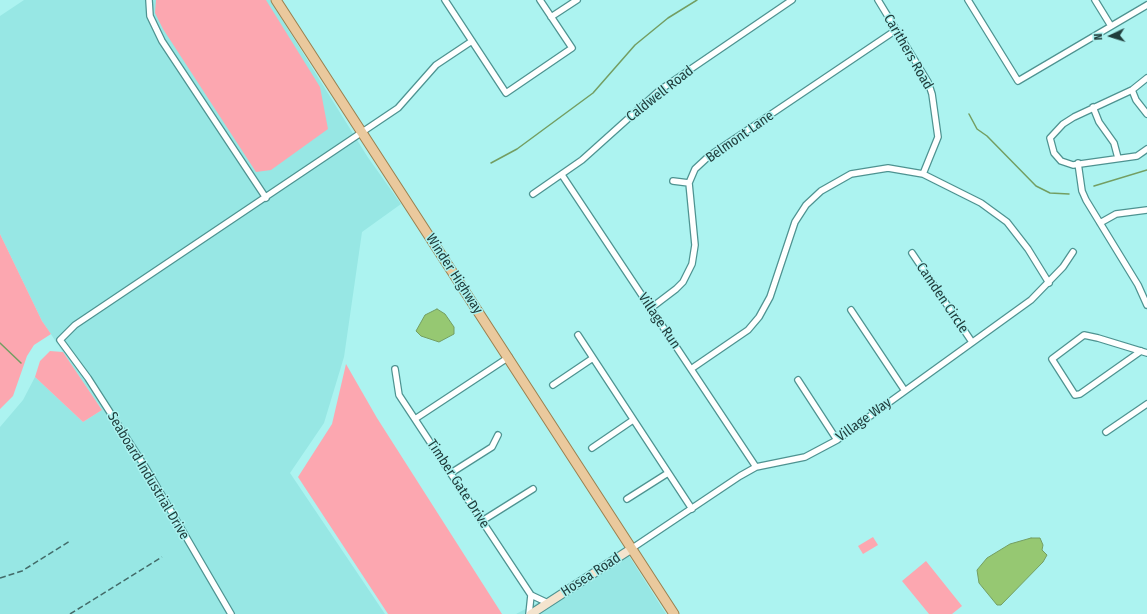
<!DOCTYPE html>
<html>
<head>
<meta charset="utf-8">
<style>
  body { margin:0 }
  #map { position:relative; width:1147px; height:614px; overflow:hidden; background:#acf3f0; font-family:"Fira Sans Condensed",sans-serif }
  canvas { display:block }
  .north { position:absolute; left:1091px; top:16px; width:40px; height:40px; -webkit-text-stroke:3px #acf3f0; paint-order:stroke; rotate:266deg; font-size:11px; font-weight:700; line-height:16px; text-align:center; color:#203d3c }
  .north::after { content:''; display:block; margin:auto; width:14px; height:18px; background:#203d3c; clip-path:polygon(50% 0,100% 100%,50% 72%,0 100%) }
</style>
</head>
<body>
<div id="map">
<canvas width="1147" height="614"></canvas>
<div class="north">N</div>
</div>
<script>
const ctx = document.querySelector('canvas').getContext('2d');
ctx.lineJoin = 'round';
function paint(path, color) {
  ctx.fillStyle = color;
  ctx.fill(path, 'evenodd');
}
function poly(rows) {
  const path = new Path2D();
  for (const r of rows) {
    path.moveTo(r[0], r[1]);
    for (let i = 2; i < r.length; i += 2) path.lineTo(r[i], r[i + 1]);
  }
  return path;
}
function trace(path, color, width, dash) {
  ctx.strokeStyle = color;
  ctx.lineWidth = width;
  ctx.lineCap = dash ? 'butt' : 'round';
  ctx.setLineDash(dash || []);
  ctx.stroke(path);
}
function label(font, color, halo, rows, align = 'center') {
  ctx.font = font + ' "Fira Sans Condensed",sans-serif';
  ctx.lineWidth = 3;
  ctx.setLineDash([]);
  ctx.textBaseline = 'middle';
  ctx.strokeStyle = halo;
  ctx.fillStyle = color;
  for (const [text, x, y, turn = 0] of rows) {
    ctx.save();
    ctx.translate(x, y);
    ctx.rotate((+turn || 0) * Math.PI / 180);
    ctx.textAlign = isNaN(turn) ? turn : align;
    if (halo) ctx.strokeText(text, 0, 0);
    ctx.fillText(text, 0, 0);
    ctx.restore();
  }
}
const built = poly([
  [24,0,270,0,367,156,401,204,362,232,344,357,324,423,290,473,385,614,0,614,0,427,23,400,35,377,83,422,102,410,42,321,0,234,0,16],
  [624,548,666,614,516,614,569,586]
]);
const green = poly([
  [156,0,266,0,320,87,328,129,271,170,256,172,163,29,155,13],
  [0,234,42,321,51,334,34,345,27,356,13,396,0,409],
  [50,351,63,352,102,410,83,422,35,377,40,361],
  [346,364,377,418,502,614,388,614,298,477,332,424],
  [873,537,878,545,863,554,858,546],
  [926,561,962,606,952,614,929,614,902,581]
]);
const water = poly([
  [437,309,445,314,454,327,454,334,439,342,421,336,416,331,425,315,437,309],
  [1031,538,1040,538,1043,545,1042,550,1047,555,1043,562,1001,605,997,605,979,583,977,570,987,558,1010,544,1031,538]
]);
const stream = poly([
  [969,114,977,129,987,136,1036,186,1050,193,1069,194],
  [491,163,517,149,593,93,635,45,668,18,697,0],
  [1094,186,1147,170],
  [0,343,21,363]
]);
const street = poly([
  [149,0,150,16,162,41,266,198],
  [445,0,506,93,572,48,540,0],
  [878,0,928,82,932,94,938,137,923,174],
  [968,0,1018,81,1147,5],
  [1095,0,1111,26],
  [551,17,577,0],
  [1147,78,1132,90,1074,117,1063,124,1050,138,1054,153,1061,161,1073,165,1137,156,1147,149],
  [1132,90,1136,100,1147,114],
  [1093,107,1099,122,1114,143,1118,158],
  [1078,163,1082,191,1086,200,1138,285,1147,305],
  [562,175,756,467],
  [673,181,689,183],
  [533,194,582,160,660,90,792,0],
  [1100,223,1116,214,1147,210],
  [912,253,972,342],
  [651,308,676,289,683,282,692,264,695,245,689,183,695,169,709,156,896,30],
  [851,310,905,391],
  [578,335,692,509],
  [1141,351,1080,394,1075,395,1052,359,1084,335,1098,338,1147,353],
  [395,369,399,395,482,521,531,595,548,603],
  [691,369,748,330,759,317,770,297,795,222,806,205,821,191,851,174,888,168,923,174,981,203,1007,222,1028,249,1049,283],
  [798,380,837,440],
  [553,385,593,358],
  [415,419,509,357],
  [1106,432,1147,404],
  [592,448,633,420],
  [451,473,492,447,498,435],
  [627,499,668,473],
  [482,521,533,489],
  [631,549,740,476,756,467,805,457,837,440,1031,300,1063,267,1073,252],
  [231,614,147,470,88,378,60,340,75,325,398,108,436,65,472,41],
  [529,614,531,595]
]);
const secondary = poly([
  [531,614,631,549]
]);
const primary = poly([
  [276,0,674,614]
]);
const rail = poly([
  [0,578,22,571,70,541],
  [70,614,162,557]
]);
const streetNames = [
  ["Carithers Road",908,52,60],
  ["Caldwell Road",660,94,-38],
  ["Belmont Lane",740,137,-35],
  ["Winder Highway",454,274,57],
  ["Camden Circle",942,298,56],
  ["Village Run",659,321,56],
  ["Village Way",864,420,-36],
  ["Seaboard Industrial Drive",148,476,59],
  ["Timber Gate Drive",458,484,57],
  ["Hosea Road",591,575,-33]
];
paint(built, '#97e7e4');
paint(green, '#fca7b0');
paint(water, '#96c872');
trace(water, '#739e62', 1);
trace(stream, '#739e62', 1.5);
trace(street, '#4e9391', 8);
trace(secondary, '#4e9391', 10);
trace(primary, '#9a8150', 11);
trace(street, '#fff', 5.5);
trace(secondary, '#f4e4ce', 8);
trace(primary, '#eac99d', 9);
trace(rail, '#436b69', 1.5, [6, 3]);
label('14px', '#203d3c', '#acf3f0', streetNames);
</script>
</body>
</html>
